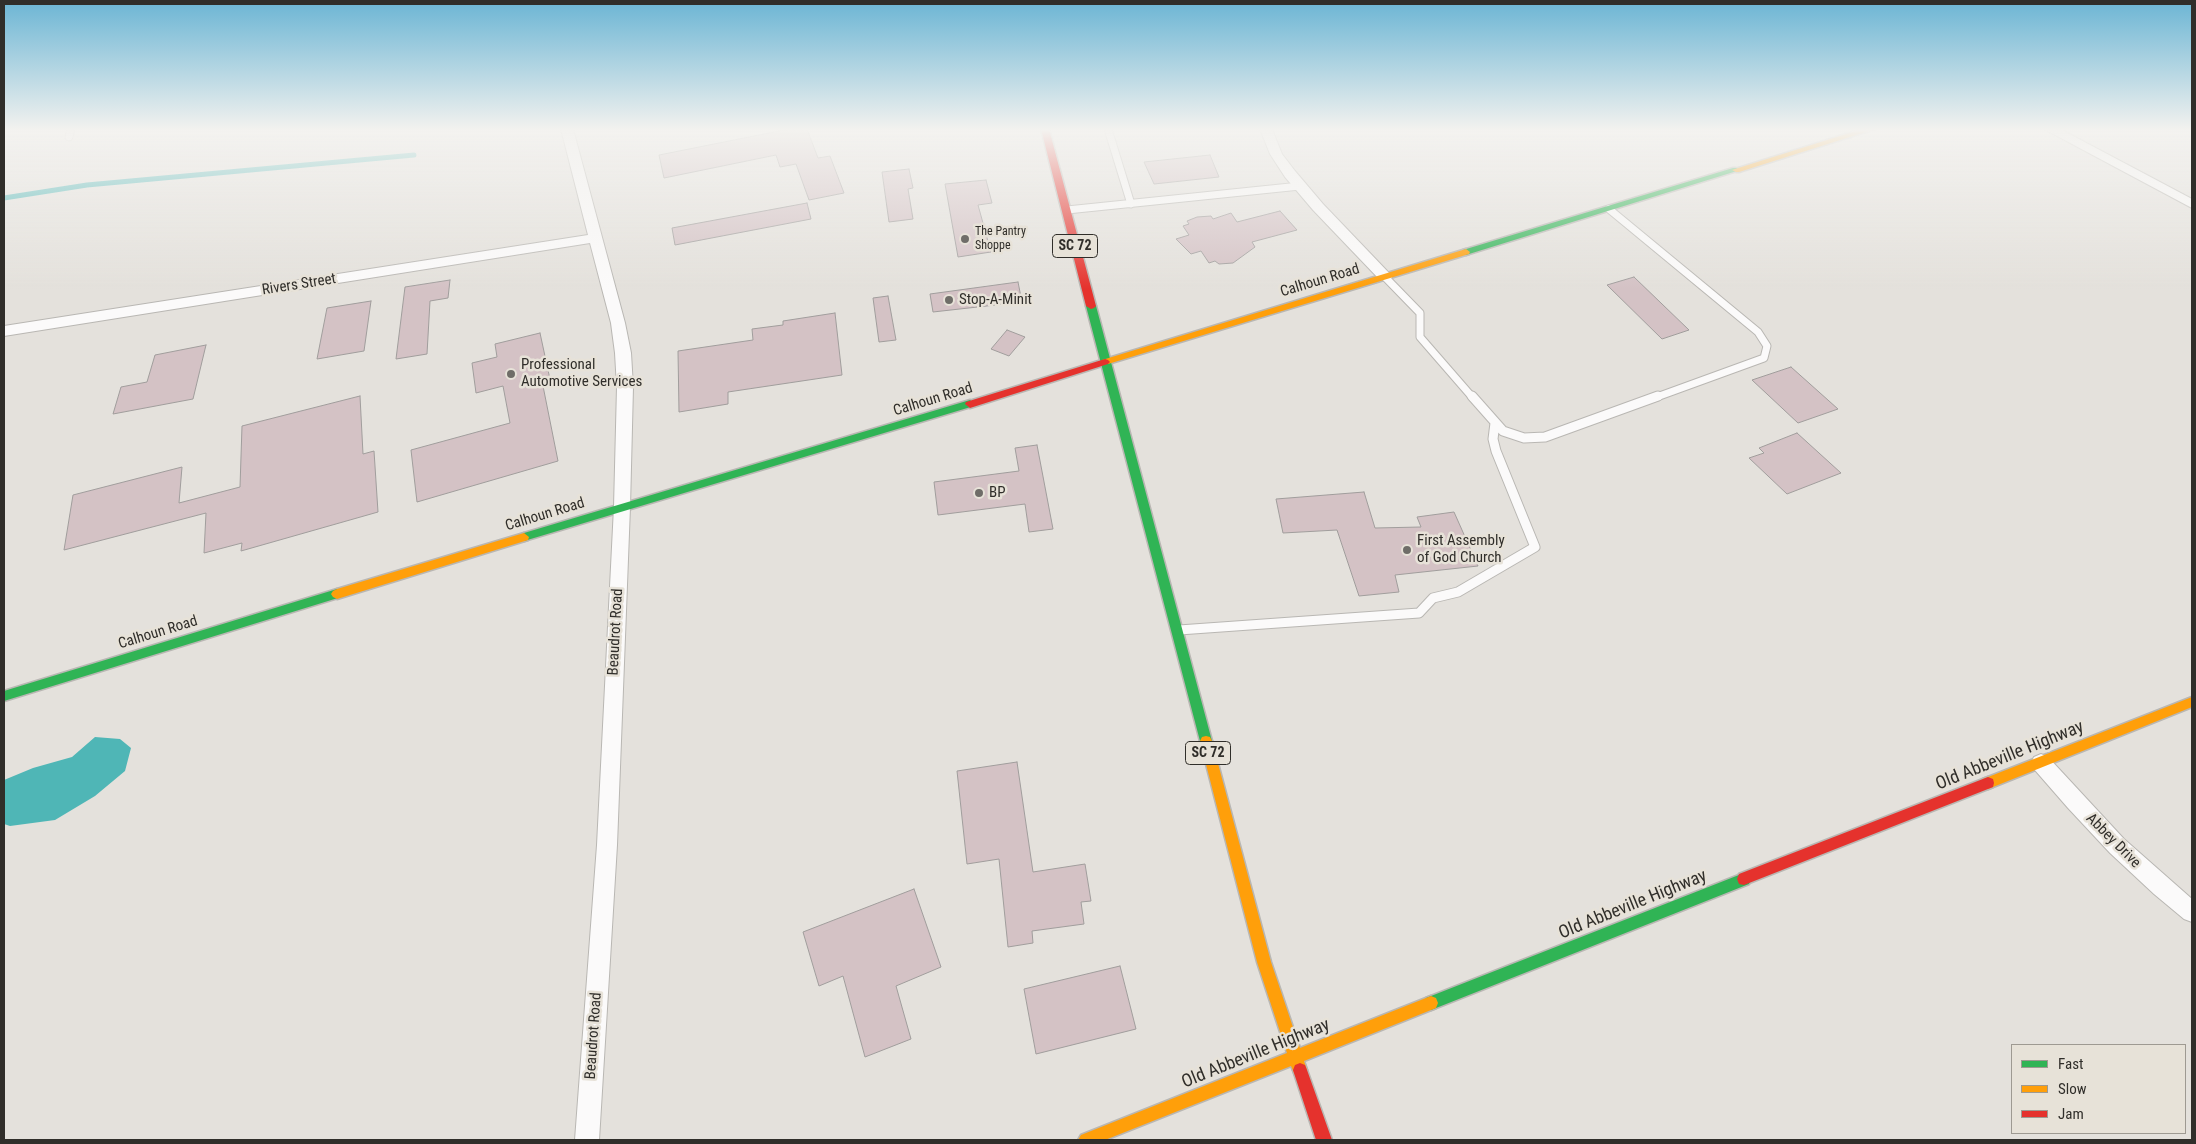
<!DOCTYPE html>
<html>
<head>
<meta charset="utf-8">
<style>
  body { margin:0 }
  #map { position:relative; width:2196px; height:1144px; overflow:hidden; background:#e4e1dc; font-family:"Roboto Condensed",sans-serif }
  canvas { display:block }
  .frame { position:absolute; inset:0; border:5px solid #302e2a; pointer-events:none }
  .legend { position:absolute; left:2011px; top:1044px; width:175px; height:90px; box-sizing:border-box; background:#e7e2d8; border:1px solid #9e9a92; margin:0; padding:6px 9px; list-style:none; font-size:15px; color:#302e2a }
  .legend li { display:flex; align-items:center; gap:10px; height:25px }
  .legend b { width:25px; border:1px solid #9e9a92 }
</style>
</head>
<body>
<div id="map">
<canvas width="2196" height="1144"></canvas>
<div class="frame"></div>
<ul class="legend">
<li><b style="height:6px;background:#30b455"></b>Fast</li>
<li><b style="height:6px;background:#ff9f0a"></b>Slow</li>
<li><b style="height:6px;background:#e5322d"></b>Jam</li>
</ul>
</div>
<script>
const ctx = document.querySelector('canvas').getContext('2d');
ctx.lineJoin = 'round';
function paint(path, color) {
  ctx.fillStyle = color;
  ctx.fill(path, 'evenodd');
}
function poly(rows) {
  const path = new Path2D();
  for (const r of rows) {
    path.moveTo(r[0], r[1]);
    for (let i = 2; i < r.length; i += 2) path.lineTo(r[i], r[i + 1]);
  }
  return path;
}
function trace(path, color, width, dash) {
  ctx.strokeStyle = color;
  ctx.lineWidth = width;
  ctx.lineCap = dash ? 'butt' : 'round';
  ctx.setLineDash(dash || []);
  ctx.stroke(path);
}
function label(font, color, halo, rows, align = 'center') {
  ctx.font = font + ' "Roboto Condensed",sans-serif';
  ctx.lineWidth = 5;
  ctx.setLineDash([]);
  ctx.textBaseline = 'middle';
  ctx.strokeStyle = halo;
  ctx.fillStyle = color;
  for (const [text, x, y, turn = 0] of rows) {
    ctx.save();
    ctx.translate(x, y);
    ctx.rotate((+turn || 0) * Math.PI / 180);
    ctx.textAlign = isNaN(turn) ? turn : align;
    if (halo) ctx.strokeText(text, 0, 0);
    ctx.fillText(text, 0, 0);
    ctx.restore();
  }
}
const water = poly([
  [95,737,120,739,131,748,125,771,95,796,55,820,10,826,4,824,4,780,33,768,72,757]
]);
const stream = poly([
  [4,198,87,185,414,155]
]);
const building = poly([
  [789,129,807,129,818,158,830,156,844,193,809,200,796,164,780,167,776,155,664,178,659,155,789,129],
  [1210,155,1219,177,1154,184,1144,162,1210,155],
  [909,169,913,188,908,189,913,219,889,222,882,172,909,169],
  [986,180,992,203,978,205,991,252,958,257,945,184,986,180],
  [807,203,811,219,675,245,672,228,807,203],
  [1280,211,1297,230,1252,242,1255,247,1233,263,1219,264,1215,261,1209,263,1201,251,1191,254,1176,239,1189,235,1183,226,1189,224,1187,221,1197,217,1211,216,1213,219,1231,213,1237,222,1280,211],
  [1634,277,1689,330,1662,339,1607,285,1634,277],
  [450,280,448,298,430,301,427,354,396,359,405,287,450,280],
  [1018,282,1022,302,933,312,930,294,1018,282],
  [888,296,896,340,879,342,873,298,888,296],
  [371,301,364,351,317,359,327,308,371,301],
  [835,313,842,375,728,392,728,404,679,412,678,351,753,340,752,329,783,325,783,321,835,313],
  [1007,330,1025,337,1009,356,991,349,1007,330],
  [540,333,551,384,543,386,558,461,417,502,411,450,510,423,503,386,476,393,472,363,497,357,495,344,540,333],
  [206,345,193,399,113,414,121,387,147,382,155,355,206,345],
  [1791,367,1838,409,1798,423,1752,380,1791,367],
  [360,396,363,454,374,451,378,512,241,551,242,543,204,553,206,513,64,550,73,495,182,467,179,503,240,487,242,426,360,396],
  [1797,433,1841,473,1787,494,1749,458,1764,453,1759,448,1797,433],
  [1037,445,1053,529,1029,532,1025,504,938,515,934,482,1019,471,1015,448,1037,445],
  [1364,492,1375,528,1421,527,1417,517,1454,512,1478,566,1395,575,1399,592,1359,596,1337,530,1283,533,1276,499,1364,492],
  [1017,762,1033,872,1085,864,1091,901,1081,902,1084,924,1032,931,1033,943,1008,947,999,859,967,864,957,771,1017,762],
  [914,889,941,967,896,986,911,1039,865,1057,843,976,819,986,803,932,914,889],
  [1120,966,1136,1029,1036,1054,1024,989,1120,966]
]);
const laneFar1 = poly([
  [1108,129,1131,204],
  [69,137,71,129],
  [1609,209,1758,332,1767,346,1764,358,1654,398],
  [1067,210,1300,186],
  [1385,277,1420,313,1420,337,1473,398]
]);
const lane = poly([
  [1472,396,1503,431,1524,438,1545,437,1658,396],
  [1179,630,1419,613,1433,598,1458,592,1535,547,1496,451,1493,439,1495,423]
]);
const street = poly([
  [561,129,573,129,625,323,631,353,633,387,630,507,617,845,599,1140,575,1140,597,845,614,507,617,387,615,353,611,323,590,243,4,336,4,326,588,235,561,129],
  [1260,129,1272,129,1282,154,1295,171,1323,204,1390,274,1392,277,1390,280,1380,280,1313,210,1285,177,1270,154,1260,129],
  [2044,129,2060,129,2192,199,2192,208,2044,129],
  [2041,754,2048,757,2124,839,2192,899,2192,922,2184,919,2154,894,2110,853,2068,808,2034,769,2031,763,2034,757,2041,754]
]);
const fast = poly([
  [1733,168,1736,168,1740,170,1469,254,1466,255,1462,252,1463,250,1733,168],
  [1091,303,1096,306,1212,741,1210,745,1206,746,1202,745,1200,741,1086,306,1091,303],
  [970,400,975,404,974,406,524,541,519,537,524,533,970,400],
  [337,589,341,591,343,594,341,597,4,701,4,691,337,589],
  [1744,873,1749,874,1751,879,1749,884,1431,1010,1426,1008,1424,1003,1426,998,1744,873]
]);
const slow = poly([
  [1862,129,1875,129,1739,172,1736,172,1732,170,1862,129],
  [1466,249,1470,252,1469,254,1108,364,1102,364,1100,362,1102,360,1466,249],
  [524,533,529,537,528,540,337,599,333,597,331,594,333,591,337,589,524,533],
  [2192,697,2192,707,1988,789,1983,787,1982,783,1983,779,2192,697],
  [1206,736,1210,737,1212,741,1271,962,1300,1048,1431,996,1436,998,1438,1003,1436,1008,1304,1061,1307,1070,1305,1075,1300,1077,1295,1075,1291,1066,1105,1140,1078,1140,1081,1135,1287,1053,1257,962,1200,741,1202,737,1206,736]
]);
const jam = poly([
  [1041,129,1049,129,1096,306,1094,308,1091,309,1086,306,1041,129],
  [1105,359,1108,360,1110,362,1108,364,970,408,965,404,966,402,1105,359],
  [1988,777,1993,779,1994,783,1993,787,1744,885,1739,884,1737,879,1739,874,1988,777],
  [1300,1063,1305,1065,1307,1070,1332,1140,1316,1140,1293,1070,1295,1065,1300,1063]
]);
const markers = [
  [965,239,5,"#6f6d68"],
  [949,300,5,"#6f6d68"],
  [511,374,5,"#6f6d68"],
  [979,493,5,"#6f6d68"],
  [1407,550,5,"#6f6d68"]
];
const farPoinames = [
  ["The Pantry",975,232],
  ["Shoppe",975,246]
];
const shields = [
  [1075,246,45],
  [1208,753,45]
];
const shieldNames = [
  ["SC 72",1075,246],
  ["SC 72",1208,753]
];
const streetNames = [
  ["Calhoun Road",1320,281,-17],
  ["Rivers Street",299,285,-9],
  ["Calhoun Road",933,400,-17],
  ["Calhoun Road",545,515,-17],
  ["Beaudrot Road",616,632,-87],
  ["Calhoun Road",158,633,-17],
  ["Abbey Drive",2113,841,45],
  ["Beaudrot Road",594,1036,-86]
];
const poiNames = [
  ["Stop-A-Minit",959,300],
  ["Professional",521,365],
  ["Automotive Services",521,382],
  ["BP",989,493],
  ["First Assembly",1417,541],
  ["of God Church",1417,558]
];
const nearStreetnames = [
  ["Old Abbeville Highway",2010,756,-22],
  ["Old Abbeville Highway",1633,905,-22],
  ["Old Abbeville Highway",1256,1054,-22]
];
paint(water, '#4fb6b6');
trace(stream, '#4fb6b6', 5);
paint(building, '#d4c2c5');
trace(building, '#a09d9c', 1);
trace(laneFar1, '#b9b7b3', 9);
trace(lane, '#b9b7b3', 11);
trace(street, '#b9b7b3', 2);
trace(fast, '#b9b7b3', 3);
trace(slow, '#b9b7b3', 3);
trace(jam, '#b9b7b3', 3);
trace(laneFar1, '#fbfafa', 7);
trace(lane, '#fbfafa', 9);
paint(street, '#fbfafa');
paint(fast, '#30b455');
paint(slow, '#ff9f0a');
paint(jam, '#e5322d');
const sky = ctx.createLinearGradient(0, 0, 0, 289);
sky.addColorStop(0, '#6bb5d4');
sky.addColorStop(0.45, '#f3f2ef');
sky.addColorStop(1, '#f3f2ef00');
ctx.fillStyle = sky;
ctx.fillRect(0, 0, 2196, 289);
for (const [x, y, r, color] of markers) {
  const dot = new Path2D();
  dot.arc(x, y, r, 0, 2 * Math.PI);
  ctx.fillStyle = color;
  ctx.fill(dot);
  trace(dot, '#e7e2d8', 2);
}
label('12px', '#302e2a', '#e7e2d8', farPoinames, 'left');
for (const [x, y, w] of shields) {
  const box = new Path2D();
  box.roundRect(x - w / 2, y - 11.5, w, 23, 4);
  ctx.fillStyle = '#e7e2d8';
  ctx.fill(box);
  trace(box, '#302e2a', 1);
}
label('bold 14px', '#302e2a', null, shieldNames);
label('15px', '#302e2a', '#e7e2d8', streetNames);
label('15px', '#302e2a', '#e7e2d8', poiNames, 'left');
label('18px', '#302e2a', '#e7e2d8', nearStreetnames);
</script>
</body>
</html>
